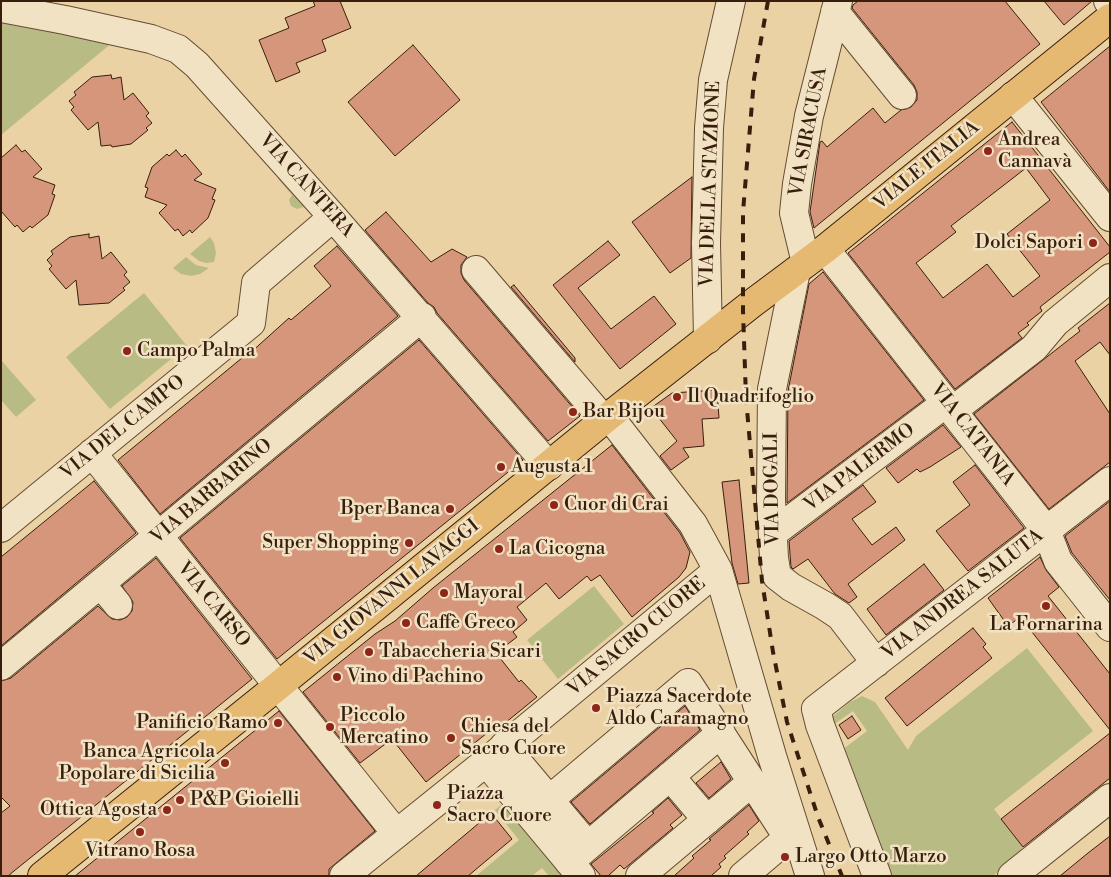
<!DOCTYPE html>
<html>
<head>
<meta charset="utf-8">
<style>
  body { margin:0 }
  #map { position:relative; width:1111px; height:877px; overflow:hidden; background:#ead2a5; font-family:"Libre Bodoni",serif }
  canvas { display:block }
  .frame { position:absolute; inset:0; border:2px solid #381e0c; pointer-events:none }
</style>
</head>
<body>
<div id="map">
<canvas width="1111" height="877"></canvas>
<div class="frame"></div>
</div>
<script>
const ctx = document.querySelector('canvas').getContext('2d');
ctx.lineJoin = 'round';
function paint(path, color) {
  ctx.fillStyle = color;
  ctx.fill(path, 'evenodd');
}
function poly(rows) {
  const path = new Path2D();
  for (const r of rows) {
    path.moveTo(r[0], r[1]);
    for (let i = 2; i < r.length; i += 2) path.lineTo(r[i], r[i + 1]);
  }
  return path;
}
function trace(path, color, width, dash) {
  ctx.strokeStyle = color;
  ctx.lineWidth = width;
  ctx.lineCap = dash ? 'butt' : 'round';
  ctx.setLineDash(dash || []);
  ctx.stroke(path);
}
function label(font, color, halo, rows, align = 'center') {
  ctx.font = font + ' "Libre Bodoni",serif';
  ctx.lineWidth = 5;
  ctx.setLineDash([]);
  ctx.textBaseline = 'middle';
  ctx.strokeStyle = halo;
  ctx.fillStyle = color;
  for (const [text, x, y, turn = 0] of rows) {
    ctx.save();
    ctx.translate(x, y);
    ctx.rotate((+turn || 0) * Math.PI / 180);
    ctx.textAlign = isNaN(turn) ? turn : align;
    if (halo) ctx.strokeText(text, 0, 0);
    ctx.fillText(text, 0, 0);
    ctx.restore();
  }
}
const green = poly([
  [1,19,113,42,1,135],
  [283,175,306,203,304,207,297,209,291,206,289,200,292,195,278,179],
  [210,237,214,243,216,253,214,262,206,263,199,261,190,254],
  [186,257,196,265,209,268,200,274,191,276,181,274,173,268],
  [144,293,187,346,110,409,66,357],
  [1,360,36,400,16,417,1,400],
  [594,586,624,624,558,679,527,640],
  [1027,648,1093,731,994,809,1023,847,1016,857,993,876,889,876,842,750,867,731,853,711,833,725,831,718,850,702,862,696,875,702,908,750,916,736],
  [506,801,568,876,549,876,542,868,532,876,476,876,519,840,495,810]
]);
const building = poly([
  [313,1,340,1,351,28,322,40,326,51,296,63,300,72,276,82,259,40,289,28,285,18,315,6,313,1],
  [858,1,1005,1,1040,44,814,228,810,212,820,142,822,141,827,147,873,108,885,123,901,110,911,107,917,100,917,92,914,85,852,8,853,5,858,1],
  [1044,1,1092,1,1064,25,1044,1],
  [413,45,460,100,395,156,348,102,413,45],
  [1110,46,1110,192,1041,102,1110,46],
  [111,75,112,79,121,77,124,100,133,93,149,113,146,116,152,123,146,128,148,130,131,144,112,147,111,145,101,146,98,122,88,130,71,110,74,107,69,101,76,95,74,92,92,77,111,75],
  [1012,122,1110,247,1110,252,1040,307,1042,311,1027,323,1029,325,1018,333,1022,338,955,389,848,253,1012,122],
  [1026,168,1050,200,1007,234,1040,276,1013,297,987,264,943,298,916,263,956,232,951,226,1026,168],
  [16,145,22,152,25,150,42,169,33,177,55,185,52,194,55,195,48,215,32,228,30,226,23,232,17,225,15,227,1,211,1,158,16,145],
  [176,150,182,157,185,154,202,174,194,180,216,189,212,199,215,200,208,218,192,233,190,230,183,236,178,229,175,231,159,213,167,205,145,197,148,188,145,187,152,167,167,154,169,156,176,150],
  [692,177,691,258,670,273,632,222,692,177],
  [386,212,431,262,452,249,467,257,461,265,461,273,464,280,580,416,548,441,437,313,434,307,428,303,365,230,386,212],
  [89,234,89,238,99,236,102,259,111,252,127,272,124,275,130,282,123,288,125,290,109,303,79,305,76,280,66,289,49,269,52,266,47,260,53,254,51,251,70,237,89,234],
  [608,241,620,255,578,288,611,329,654,296,676,324,620,369,553,285,608,241],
  [337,246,398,316,160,514,118,460,248,353,249,354,289,318,291,320,331,286,314,266,337,246],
  [823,272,924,400,787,503,788,391,809,284,823,272],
  [514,285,575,358,575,362,511,287,514,285],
  [1110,303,1110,355,1100,342,1075,361,1110,414,1110,462,1049,509,974,414,1080,331,1078,328,1110,303],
  [419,340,523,460,277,659,180,538,419,340],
  [717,390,719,418,702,419,704,446,683,448,689,457,671,470,660,456,677,441,651,408,672,393,717,390],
  [943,425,961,447,930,467,920,472,917,469,898,483,886,468,943,425],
  [612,445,680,533,690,552,686,568,679,577,632,617,600,575,591,581,587,576,559,599,546,583,517,607,527,620,513,632,517,637,496,653,519,682,521,680,537,697,494,732,492,729,426,782,392,739,360,763,303,692,375,634,395,621,433,588,612,445],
  [975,465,1024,528,968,571,936,531,970,505,953,482,975,465],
  [739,480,749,583,738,584,732,563,722,482,739,480],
  [94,481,136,533,1,646,1,557,94,481],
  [863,485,876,502,852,519,872,545,896,527,905,540,848,584,857,597,849,603,835,594,808,559,793,569,791,567,789,541,863,485],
  [1110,501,1110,600,1072,553,1065,536,1110,501],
  [1040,557,1046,570,1059,587,1048,596,1110,674,1110,730,1020,617,1008,626,988,598,1040,557],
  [156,558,252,679,14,871,8,876,1,876,1,813,10,806,1,797,1,681,11,678,98,606,112,619,120,620,127,617,132,611,133,602,122,586,156,558],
  [924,564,944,590,886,635,867,609,924,564],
  [973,628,986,644,983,647,992,658,907,726,885,698,973,628],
  [685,706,700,730,590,824,571,802,685,706],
  [279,711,375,831,329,869,329,876,75,876,279,711],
  [852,716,861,730,848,739,839,725,852,716],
  [1110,733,1110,778,1023,847,1001,819,1110,733],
  [721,762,731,779,709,798,696,783,721,762],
  [668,798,682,815,670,825,673,828,624,869,620,865,608,876,601,876,591,864,654,813,652,812,668,798],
  [749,805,759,821,747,832,749,834,724,856,726,858,719,864,721,867,711,876,674,876,694,858,692,856,711,840,709,839,749,805],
  [491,813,512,839,468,876,416,876,491,813],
  [1110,836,1110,876,1060,876,1088,853,1110,836]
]);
const minor = poly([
  [1108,1,1110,4],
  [1,8,65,20,151,39,178,49,197,65,333,217,549,466],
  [835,12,902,95],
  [1013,96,1110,217],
  [825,249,1046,530,1058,561,1110,627],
  [806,263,794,213,797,184,809,116,838,1],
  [476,270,604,420],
  [796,271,772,389,771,500,774,558,777,576,791,587,825,606,840,616,876,663],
  [708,339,706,243,709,128,713,80,731,1],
  [952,411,1034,348,1055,323,1110,278],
  [609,416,693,524,718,570,772,756,810,876],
  [92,453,396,833],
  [1,528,251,323,256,283,333,217],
  [773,533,946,403],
  [101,584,118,605],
  [1,666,422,317],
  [504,746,588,846],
  [486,762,581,876],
  [670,776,707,820],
  [549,800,688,683,787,836],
  [569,862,721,733],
  [344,876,486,762,718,570],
  [640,876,752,782],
  [743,876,795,832],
  [877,876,820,725,816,709,1110,481],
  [1012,876,1110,798]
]);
const major = poly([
  [42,876,278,686,609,416,754,302,825,249,1110,18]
]);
const rail = poly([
  [768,1,754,79,743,212,743,311,746,398,762,581,773,652,787,722,818,817,842,876]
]);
const markers = [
  [988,151,5,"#8f2418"],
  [1093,243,5,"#8f2418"],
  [127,351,5,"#8f2418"],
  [677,397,5,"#8f2418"],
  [573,412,5,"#8f2418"],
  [501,467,5,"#8f2418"],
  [554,505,5,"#8f2418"],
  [450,509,5,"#8f2418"],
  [409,543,5,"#8f2418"],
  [499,549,5,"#8f2418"],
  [444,593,5,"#8f2418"],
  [1046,606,5,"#8f2418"],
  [406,623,5,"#8f2418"],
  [369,652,5,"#8f2418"],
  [337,677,5,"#8f2418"],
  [596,708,5,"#8f2418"],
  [278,723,5,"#8f2418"],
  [330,727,5,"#8f2418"],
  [451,738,5,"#8f2418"],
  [225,763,5,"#8f2418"],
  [180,800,5,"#8f2418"],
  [437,805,5,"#8f2418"],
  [167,810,5,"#8f2418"],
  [140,832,5,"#8f2418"],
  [785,857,5,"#8f2418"]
];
const streetNames = [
  ["VIA SIRACUSA",809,132,-79],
  ["VIALE ITALIA",927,166,-39],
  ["VIA DELLA STAZIONE",711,184,-88],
  ["VIA CANTERA",306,186,48],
  ["VIA DEL CAMPO",123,428,-39],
  ["VIA CATANIA",972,435,52],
  ["VIA PALERMO",860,468,-37],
  ["VIA DOGALI",773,489,-91],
  ["VIA BARBARINO",212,492,-40],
  ["VIA GIOVANNI LAVAGGI",392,593,-39],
  ["VIA ANDREA SALUTA",963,595,-38],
  ["VIA CARSO",213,605,51],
  ["VIA SACRO CUORE",637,637,-40]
];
const poiNames = [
  ["Andrea",998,140],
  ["Cannavà",998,162],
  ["Dolci Sapori",1083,243,"right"],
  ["Campo Palma",137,351],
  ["Il Quadrifoglio",687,397],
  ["Bar Bijou",583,412],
  ["Augusta 1",511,467],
  ["Cuor di Crai",564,505],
  ["Bper Banca",440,509,"right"],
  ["Super Shopping",399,543,"right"],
  ["La Cicogna",509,549],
  ["Mayoral",454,593],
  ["Caffè Greco",416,623],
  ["La Fornarina",1046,625,"center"],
  ["Tabaccheria Sicari",379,652],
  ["Vino di Pachino",347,677],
  ["Piazza Sacerdote",606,697],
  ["Aldo Caramagno",606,719],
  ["Piccolo",340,716],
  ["Mercatino",340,738],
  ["Panificio Ramo",268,723,"right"],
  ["Chiesa del",461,727],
  ["Sacro Cuore",461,749],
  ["Banca Agricola",215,752,"right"],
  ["Popolare di Sicilia",215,774,"right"],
  ["Piazza",447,794],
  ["Sacro Cuore",447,816],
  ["P&P Gioielli",190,800],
  ["Ottica Agosta",157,810,"right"],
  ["Vitrano Rosa",140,851,"center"],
  ["Largo Otto Marzo",795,857]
];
paint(green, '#b9bb85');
paint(building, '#d6967c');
trace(building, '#381e0c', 1);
trace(minor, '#644b32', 30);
trace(major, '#381e0c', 30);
trace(minor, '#f1e2c4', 28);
trace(major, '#e5b972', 28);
trace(rail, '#381e0c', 4, [9, 9]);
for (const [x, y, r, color] of markers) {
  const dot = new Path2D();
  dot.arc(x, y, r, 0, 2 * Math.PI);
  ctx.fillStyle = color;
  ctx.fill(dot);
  trace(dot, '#f1e2c4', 2);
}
label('19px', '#381e0c', '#f1e2c4', streetNames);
label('19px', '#381e0c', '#f1e2c4', poiNames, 'left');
</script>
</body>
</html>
